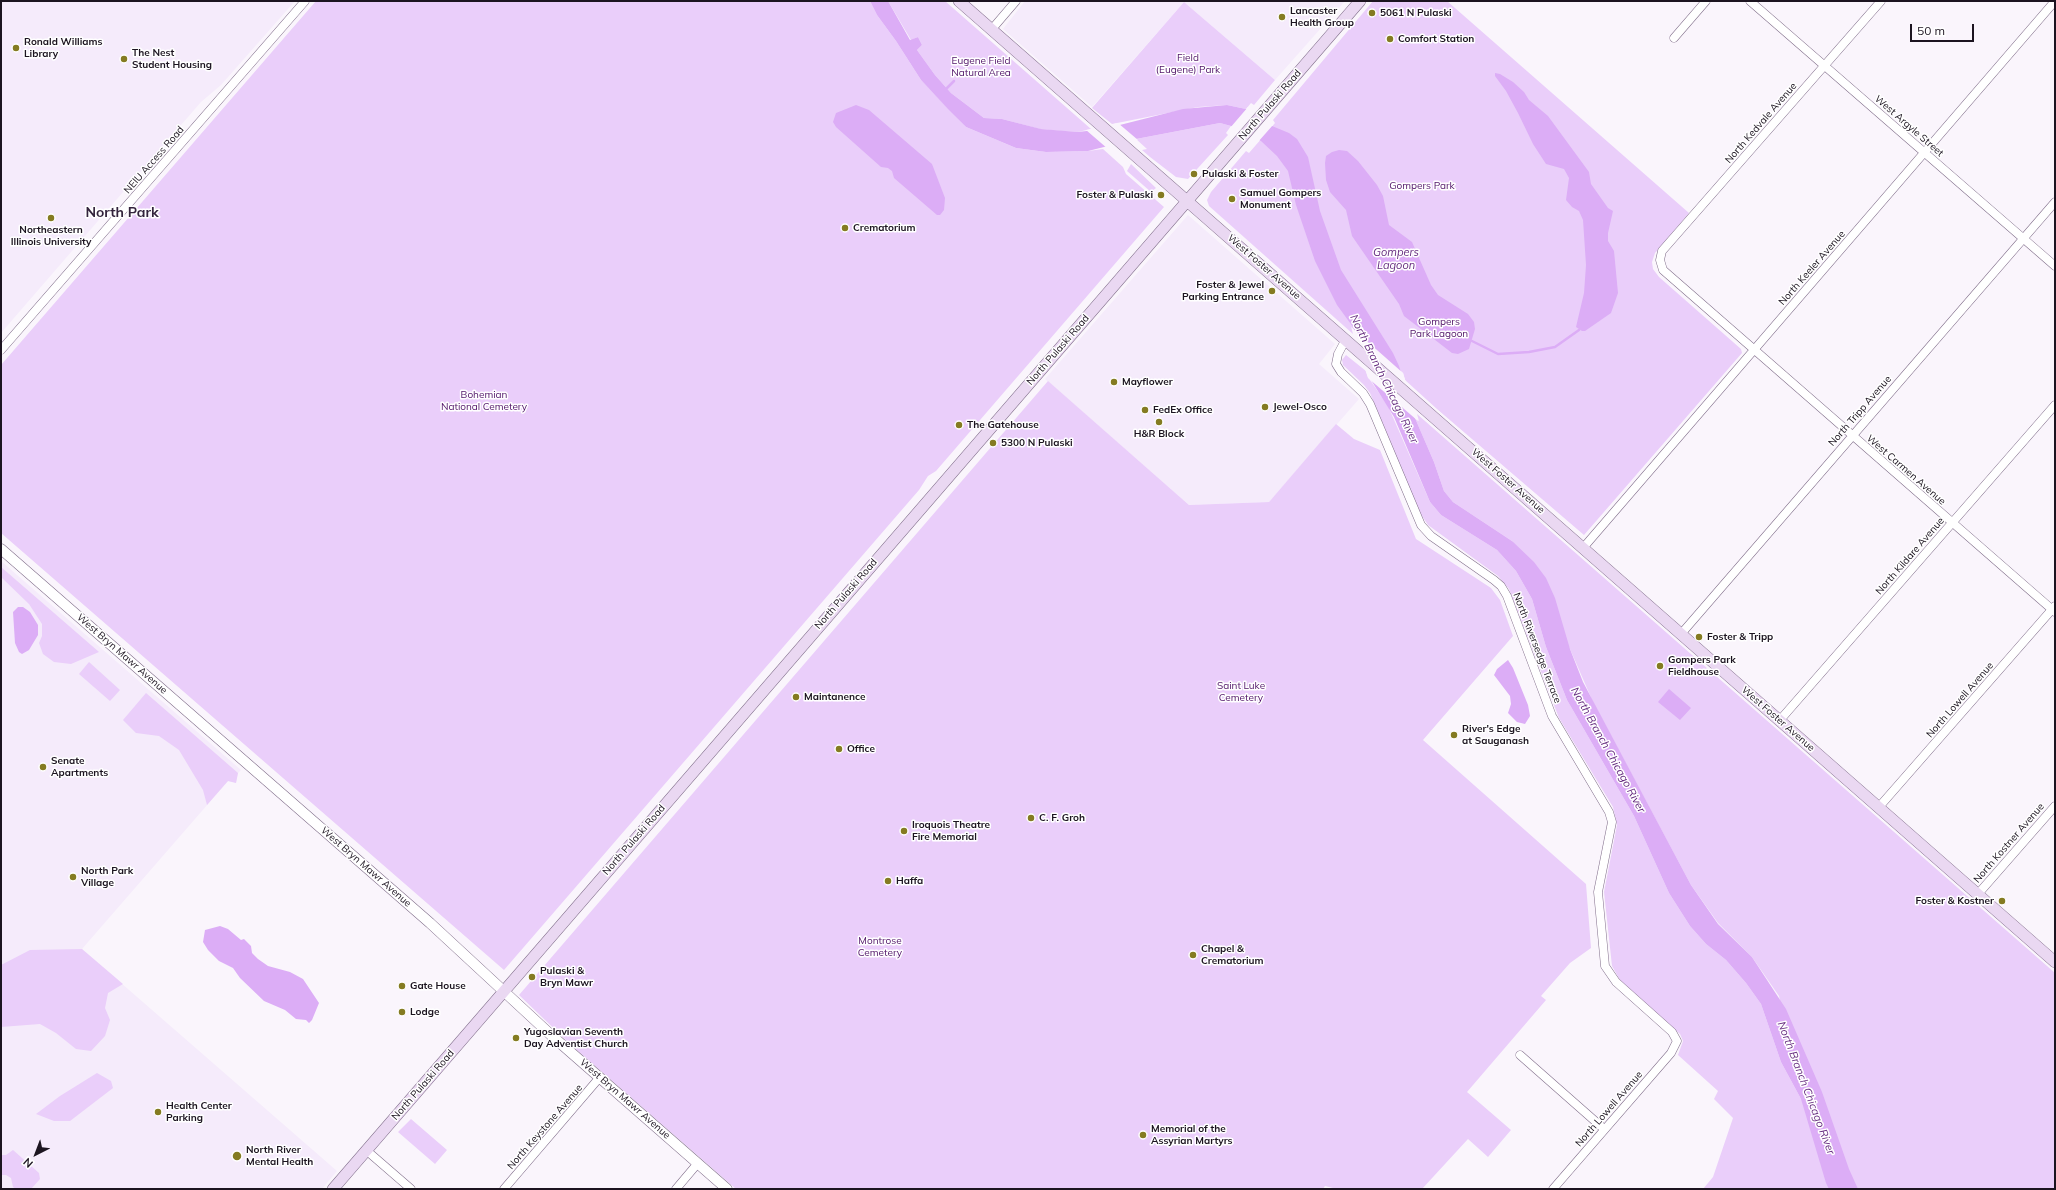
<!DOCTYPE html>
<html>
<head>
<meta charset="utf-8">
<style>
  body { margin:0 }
  #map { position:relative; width:2056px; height:1190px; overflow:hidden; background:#faf5fc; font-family:Mulish,sans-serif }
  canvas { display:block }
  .frame { position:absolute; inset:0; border:2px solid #1c1420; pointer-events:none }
  .north { position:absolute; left:16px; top:1134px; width:40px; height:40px; -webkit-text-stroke:3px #fff; paint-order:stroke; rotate:222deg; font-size:11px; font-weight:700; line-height:16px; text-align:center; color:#1c1420 }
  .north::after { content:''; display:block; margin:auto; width:14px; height:18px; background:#1c1420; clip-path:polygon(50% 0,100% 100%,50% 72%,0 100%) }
  .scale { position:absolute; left:1910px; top:24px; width:64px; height:18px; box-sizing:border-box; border:2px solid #1c1420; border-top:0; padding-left:5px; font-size:12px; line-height:14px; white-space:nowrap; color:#1c1420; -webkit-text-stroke:3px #fff; paint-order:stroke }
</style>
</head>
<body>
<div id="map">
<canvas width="2056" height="1190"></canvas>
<div class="frame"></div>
<div class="north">N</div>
<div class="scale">50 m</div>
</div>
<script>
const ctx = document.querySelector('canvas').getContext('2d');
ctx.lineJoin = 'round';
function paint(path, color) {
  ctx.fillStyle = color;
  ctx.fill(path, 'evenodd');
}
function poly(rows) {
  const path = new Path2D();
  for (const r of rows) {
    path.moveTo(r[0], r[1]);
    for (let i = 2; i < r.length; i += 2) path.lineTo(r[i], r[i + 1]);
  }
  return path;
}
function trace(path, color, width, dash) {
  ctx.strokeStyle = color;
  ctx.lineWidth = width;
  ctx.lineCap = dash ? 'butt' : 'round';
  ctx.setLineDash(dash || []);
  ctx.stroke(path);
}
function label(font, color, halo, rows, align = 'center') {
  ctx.font = font + ' Mulish,sans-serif';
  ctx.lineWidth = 3;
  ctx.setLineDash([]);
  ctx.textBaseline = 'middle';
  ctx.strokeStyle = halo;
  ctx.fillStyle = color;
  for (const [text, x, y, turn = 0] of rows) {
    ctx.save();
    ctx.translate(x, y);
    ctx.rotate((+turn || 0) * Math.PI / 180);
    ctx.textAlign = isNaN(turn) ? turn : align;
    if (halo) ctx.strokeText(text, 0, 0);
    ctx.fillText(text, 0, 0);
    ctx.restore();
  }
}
const built = poly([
  [1,1,295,1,221,85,201,102,1,333],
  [1025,1,1345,1,1275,80,1184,2,1092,107,1003,29],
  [1188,215,1335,344,1319,364,1359,399,1269,502,1189,505,1045,379],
  [1,561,241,770,238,773,236,783,228,781,82,949,337,1171,322,1189,57,1189,53,1188,1,1189]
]);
const green = poly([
  [316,1,870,1,877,15,896,41,921,80,966,127,1016,148,1046,152,1088,151,1103,149,1123,167,1126,174,1164,207,936,471,928,476,919,490,504,970,1,533,1,365],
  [888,1,945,1,1091,129,1078,132,1061,131,1040,129,1002,119,984,118,951,93,935,75,917,50,922,45,918,37,911,40],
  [1373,1,1447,1,1689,213,1655,253,1652,262,1653,269,1659,277,1741,349,1742,353,1584,535,1437,409,1405,380,1403,373,1352,328,1353,334,1209,206,1207,200,1211,192,1246,151,1249,153,1275,123,1273,120],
  [1184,2,1275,80,1254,105,1251,103,1246,109,1227,105,1198,107,1112,124,1092,108],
  [1220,123,1231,126,1226,133,1228,135,1188,179,1176,177,1150,157,1142,150,1147,149,1136,139],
  [1131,164,1156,188,1151,192,1127,171],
  [1346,355,1366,371,1368,377,1388,406,1430,502,1441,515,1497,550,1516,571,1532,599,1546,647,1567,700,1634,816,1669,893,1690,926,1706,944,1726,960,1746,983,1761,1004,1781,1062,1801,1099,1779,996,1752,957,1718,923,1691,885,1593,702,1570,649,1512,541,1453,502,1444,491,1434,462,1415,418,1419,421,1417,414,2055,973,2055,1189,1703,1189,1713,1177,1733,1118,1714,1099,1718,1091,1678,1055,1683,1041,1680,1034,1620,980,1612,966,1604,892,1617,825,1613,807,1559,718,1509,589,1498,576,1428,525,1420,513,1370,393,1364,385,1343,365,1342,360],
  [1048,381,1189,505,1269,502,1336,424,1354,439,1380,450,1416,539,1491,588,1500,600,1513,636,1423,740,1586,884,1591,948,1570,963,1541,996,1546,1000,1467,1092,1511,1130,1488,1157,1468,1139,1422,1189,1337,1189,1325,1186,1323,1189,736,1189,570,1044,519,995],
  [1,567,99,652,71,664,54,662,43,654,39,643,42,636,42,624,29,604,1,577],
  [89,662,120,690,110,701,79,674],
  [146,693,238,773,236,783,228,781,207,805,203,790,179,750,159,736,136,733,123,720],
  [82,949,123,984,108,993,105,1008,110,1020,105,1036,91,1051,76,1049,56,1033,40,1024,1,1027,1,965,30,950],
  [97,1073,111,1081,113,1088,70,1121,54,1121,36,1114,60,1096],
  [411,1119,447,1150,435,1164,398,1132],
  [13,1150,39,1173,40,1179,31,1189,16,1189,13,1187,11,1178,6,1175,1,1175,1,1155,6,1155]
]);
const water = poly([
  [870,1,888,1,910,40,918,37,922,45,917,50,935,75,951,93,984,118,1002,119,1041,129,1078,132,1104,129,1183,109,1227,105,1246,109,1272,126,1289,133,1297,139,1308,157,1320,211,1341,270,1393,353,1399,366,1415,418,1434,462,1444,491,1453,502,1512,541,1534,562,1546,578,1555,598,1570,649,1583,682,1691,885,1718,924,1752,957,1786,1009,1822,1092,1849,1169,1858,1189,1829,1189,1826,1183,1801,1099,1781,1062,1761,1004,1746,983,1726,960,1706,944,1690,926,1669,893,1634,816,1567,700,1546,647,1532,599,1516,571,1497,550,1441,515,1430,502,1394,417,1371,380,1353,327,1337,305,1315,261,1296,205,1288,171,1277,156,1261,141,1231,126,1220,123,1136,139,1088,151,1046,152,1016,148,966,127,948,109,921,80,896,41,877,15],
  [1495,73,1500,74,1513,82,1524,92,1529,100,1548,116,1589,172,1591,184,1608,208,1613,211,1608,233,1608,241,1614,251,1618,293,1611,313,1585,331,1582,331,1576,327,1584,293,1586,265,1583,220,1579,211,1572,207,1566,200,1569,178,1564,169,1546,164,1533,144,1518,113,1506,91,1495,76],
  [856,105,869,110,932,164,945,198,944,210,940,215,937,215,894,178,892,171,888,168,881,167,836,127,833,122,836,113],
  [1339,150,1347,151,1358,161,1377,185,1383,196,1389,225,1412,242,1431,285,1438,295,1468,314,1474,322,1475,329,1469,349,1458,354,1452,353,1404,316,1399,304,1352,236,1346,210,1330,192,1326,180,1325,163,1326,156,1332,152],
  [18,607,23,607,30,612,38,625,38,635,29,650,22,654,19,652,15,643,13,612],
  [1508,660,1513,668,1528,705,1530,716,1525,724,1517,722,1508,713,1511,704,1510,696,1494,675,1497,669],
  [1669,689,1691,708,1680,720,1658,702],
  [220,926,228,929,241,940,244,939,251,946,252,953,258,959,268,966,290,972,303,979,319,1003,312,1020,309,1023,306,1020,296,1019,285,1010,264,1001,240,978,233,968,219,961,208,950,203,942,205,930]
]);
const pier = poly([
  [1248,107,1263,120,1273,125,1258,142,1230,128],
  [1118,123,1138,140,1108,149,1086,130],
  [1351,327,1403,373,1418,421,1368,378]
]);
const stream = poly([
  [945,90,954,81],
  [1472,341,1498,354,1529,352,1555,347,1579,330]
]);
const minor = poly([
  [1750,1,2055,266],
  [1881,1,1662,251,1660,260,1663,270,2055,612],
  [992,29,1016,1],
  [1674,38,1706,1],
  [1346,339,1338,354,1336,364,1341,372,1363,393,1370,404,1421,525,1431,536,1494,580,1501,586,1507,596,1552,716,1609,812,1612,822,1598,892,1605,966,1616,982,1672,1032,1677,1041,1671,1053,1553,1189],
  [1,350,305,1],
  [1583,548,2055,1],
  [1681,634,2055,202],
  [1780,720,2055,405],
  [1879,807,2055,606],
  [1978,894,2055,806],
  [1520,1055,1604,1129],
  [366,1150,411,1189],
  [504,1189,600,1077],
  [676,1189,698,1163]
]);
const tertiary = poly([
  [1,549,430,923,551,1035,727,1189]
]);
const secondary = poly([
  [959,1,2055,962],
  [333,1189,1360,1]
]);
const markers = [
  [1372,13,4,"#847b21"],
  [1282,17,4,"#847b21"],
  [1390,39,4,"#847b21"],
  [16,48,4,"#847b21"],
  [124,59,4,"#847b21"],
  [1194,174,4,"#847b21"],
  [1161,195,4,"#847b21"],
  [1232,199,4,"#847b21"],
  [51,218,4,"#847b21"],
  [845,228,4,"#847b21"],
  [1272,291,4,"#847b21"],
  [1114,382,4,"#847b21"],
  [1265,407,4,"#847b21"],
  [1145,410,4,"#847b21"],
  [1159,422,4,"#847b21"],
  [959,425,4,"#847b21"],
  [993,443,4,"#847b21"],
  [1699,637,4,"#847b21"],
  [1660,666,4,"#847b21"],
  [796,697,4,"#847b21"],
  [1454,735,4,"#847b21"],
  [839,749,4,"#847b21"],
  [43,767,4,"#847b21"],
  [1031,818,4,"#847b21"],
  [904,831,4,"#847b21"],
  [73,877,4,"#847b21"],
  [888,881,4,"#847b21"],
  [2002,901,4,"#847b21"],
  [1193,955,4,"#847b21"],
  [532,977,4,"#847b21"],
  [402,986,4,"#847b21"],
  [402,1012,4,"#847b21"],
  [516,1038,4,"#847b21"],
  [158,1112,4,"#847b21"],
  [1143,1135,4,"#847b21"],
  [237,1156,5,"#847b21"]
];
const poiNames = [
  ["Lancaster",1290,11],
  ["Health Group",1290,23],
  ["5061 N Pulaski",1380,13],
  ["Comfort Station",1398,39],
  ["Ronald Williams",24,42],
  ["Library",24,54],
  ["The Nest",132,53],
  ["Student Housing",132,65],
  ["Pulaski & Foster",1202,174],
  ["Samuel Gompers",1240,193],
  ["Monument",1240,205],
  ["Foster & Pulaski",1153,195,"right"],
  ["Crematorium",853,228],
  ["Northeastern",51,230,"center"],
  ["Illinois University",51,242,"center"],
  ["Foster & Jewel",1264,285,"right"],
  ["Parking Entrance",1264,297,"right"],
  ["Mayflower",1122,382],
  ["Jewel-Osco",1273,407],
  ["FedEx Office",1153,410],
  ["The Gatehouse",967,425],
  ["H&R Block",1159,434,"center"],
  ["5300 N Pulaski",1001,443],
  ["Foster & Tripp",1707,637],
  ["Gompers Park",1668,660],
  ["Fieldhouse",1668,672],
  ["Maintanence",804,697],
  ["River's Edge",1462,729],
  ["at Sauganash",1462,741],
  ["Office",847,749],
  ["Senate",51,761],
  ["Apartments",51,773],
  ["C. F. Groh",1039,818],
  ["Iroquois Theatre",912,825],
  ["Fire Memorial",912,837],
  ["North Park",81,871],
  ["Village",81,883],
  ["Haffa",896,881],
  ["Foster & Kostner",1994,901,"right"],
  ["Chapel &",1201,949],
  ["Crematorium",1201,961],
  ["Pulaski &",540,971],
  ["Bryn Mawr",540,983],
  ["Gate House",410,986],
  ["Lodge",410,1012],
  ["Yugoslavian Seventh",524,1032],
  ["Day Adventist Church",524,1044],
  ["Health Center",166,1106],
  ["Parking",166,1118],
  ["Memorial of the",1151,1129],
  ["Assyrian Martyrs",1151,1141],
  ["North River",246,1150],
  ["Mental Health",246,1162]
];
const parkNames = [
  ["Field",1188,58],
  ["(Eugene) Park",1188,70],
  ["Eugene Field",981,61],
  ["Natural Area",981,73],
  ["Gompers Park",1422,186],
  ["Gompers",1439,322],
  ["Park Lagoon",1439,334],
  ["Bohemian",484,395],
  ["National Cemetery",484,407],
  ["Saint Luke",1241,686],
  ["Cemetery",1241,698],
  ["Montrose",880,941],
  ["Cemetery",880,953]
];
const streetNames = [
  ["North Pulaski Road",1270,105,-49],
  ["North Kedvale Avenue",1761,123,-49],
  ["West Argyle Street",1909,126,41],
  ["NEIU Access Road",154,160,-49],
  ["West Foster Avenue",1264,267,41],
  ["North Keeler Avenue",1812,268,-49],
  ["North Pulaski Road",1058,350,-49],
  ["North Tripp Avenue",1860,411,-49],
  ["West Carmen Avenue",1906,470,41],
  ["West Foster Avenue",1508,481,41],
  ["North Kildare Avenue",1910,556,-49],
  ["North Pulaski Road",846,594,-49],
  ["North Riversedge Terrace",1537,648,69],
  ["West Bryn Mawr Avenue",122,654,41],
  ["North Lowell Avenue",1960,700,-49],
  ["West Foster Avenue",1778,719,41],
  ["North Pulaski Road",634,840,-49],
  ["North Kostner Avenue",2009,843,-49],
  ["West Bryn Mawr Avenue",366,867,41],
  ["North Pulaski Road",423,1085,-49],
  ["West Bryn Mawr Avenue",625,1099,41],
  ["North Lowell Avenue",1609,1109,-49],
  ["North Keystone Avenue",545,1127,-49]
];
const waterNames = [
  ["Gompers",1396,253],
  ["Lagoon",1396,266],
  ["North Branch Chicago River",1384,379,64],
  ["North Branch Chicago River",1608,750,61],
  ["North Branch Chicago River",1806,1088,69]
];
const districtNames = [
  ["North Park",122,213]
];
paint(built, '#f5ebfb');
paint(green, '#eacefa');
paint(water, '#dcadf6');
paint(pier, '#faf5fc');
trace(stream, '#dcadf6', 2.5);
trace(minor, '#806e8a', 9);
trace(tertiary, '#806e8a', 11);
trace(secondary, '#806e8a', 12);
trace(minor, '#fff', 8);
trace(tertiary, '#fff', 10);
trace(secondary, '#ead8f2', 11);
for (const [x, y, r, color] of markers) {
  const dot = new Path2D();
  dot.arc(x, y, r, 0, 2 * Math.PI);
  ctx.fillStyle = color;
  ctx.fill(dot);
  trace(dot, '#fff', 1.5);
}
label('bold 10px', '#1c1420', '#fff', poiNames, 'left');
label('10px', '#4e1166', '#fff', parkNames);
label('10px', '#1c1420', '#fff', streetNames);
label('italic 11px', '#652b7f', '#fff', waterNames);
label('bold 14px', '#33233c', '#fff', districtNames);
</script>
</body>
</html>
